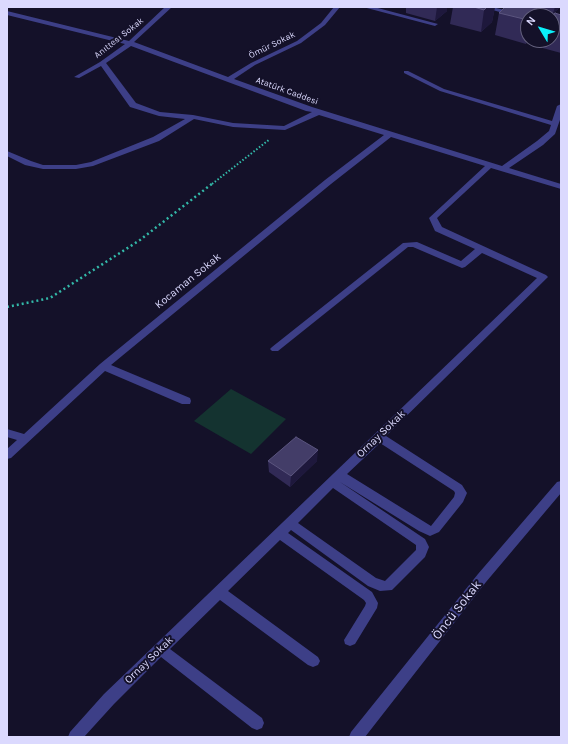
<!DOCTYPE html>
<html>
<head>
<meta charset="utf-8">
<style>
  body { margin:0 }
  #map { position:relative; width:568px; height:744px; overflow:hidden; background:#141129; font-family:Karla,sans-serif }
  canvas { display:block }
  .frame { position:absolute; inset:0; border:8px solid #dbd9fe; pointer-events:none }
  .north { position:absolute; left:520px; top:8px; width:40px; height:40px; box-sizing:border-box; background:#141129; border:1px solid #64617e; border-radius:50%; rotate:308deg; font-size:11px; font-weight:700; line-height:16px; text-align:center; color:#dbd9fe }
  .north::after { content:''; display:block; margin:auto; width:14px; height:18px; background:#0af0fa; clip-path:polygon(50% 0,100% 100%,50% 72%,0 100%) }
</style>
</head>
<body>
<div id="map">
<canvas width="568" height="744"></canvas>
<div class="frame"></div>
<div class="north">N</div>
</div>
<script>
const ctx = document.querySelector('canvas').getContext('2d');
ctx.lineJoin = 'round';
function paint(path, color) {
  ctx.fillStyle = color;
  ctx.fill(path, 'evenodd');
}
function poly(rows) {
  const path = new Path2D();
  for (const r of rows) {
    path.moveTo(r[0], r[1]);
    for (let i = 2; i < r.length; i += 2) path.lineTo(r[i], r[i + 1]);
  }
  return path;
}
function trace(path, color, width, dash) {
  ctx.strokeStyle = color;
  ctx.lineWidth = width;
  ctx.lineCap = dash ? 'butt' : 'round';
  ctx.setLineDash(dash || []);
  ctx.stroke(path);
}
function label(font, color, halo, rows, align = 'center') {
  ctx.font = font + ' Karla,sans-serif';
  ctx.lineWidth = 4;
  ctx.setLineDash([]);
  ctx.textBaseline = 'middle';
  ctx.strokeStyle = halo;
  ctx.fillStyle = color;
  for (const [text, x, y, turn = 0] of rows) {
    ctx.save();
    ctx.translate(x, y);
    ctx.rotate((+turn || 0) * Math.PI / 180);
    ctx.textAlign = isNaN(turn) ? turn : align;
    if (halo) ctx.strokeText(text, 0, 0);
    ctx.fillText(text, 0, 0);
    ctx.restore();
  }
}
const green = poly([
  [231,389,286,419,251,454,194,421]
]);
const pathFar1 = poly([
  [212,184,270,139]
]);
const path = poly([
  [7,307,50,298,140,240,213,183]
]);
const minor = poly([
  [165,7,172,7,134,42,228,77,251,63,297,41,321,23,334,7,340,7,325,25,301,43,255,65,234,79,312,107,502,166,537,141,549,131,551,125,440,91,404,73,404,71,408,71,444,89,552,121,557,106,561,104,561,117,555,134,543,145,509,168,561,184,561,189,491,168,437,218,442,227,546,275,548,277,386,436,462,485,467,493,463,502,439,532,430,536,419,531,340,482,425,539,429,547,425,557,392,590,380,591,368,586,291,530,288,533,372,592,378,603,377,608,355,644,350,646,345,644,344,640,365,606,366,603,364,600,280,540,228,591,318,657,320,661,318,665,313,667,308,665,220,600,170,649,262,718,264,723,262,728,257,730,252,728,161,657,114,704,84,737,68,737,70,732,104,694,537,278,482,253,465,267,462,268,413,247,408,247,278,351,272,351,270,349,272,347,403,243,417,242,461,261,475,249,435,231,429,218,485,166,391,137,331,184,111,365,190,398,191,401,190,404,182,404,105,371,11,458,7,459,7,449,17,440,7,437,7,429,24,434,100,364,325,180,384,135,319,115,285,130,233,127,194,119,159,141,93,166,76,169,43,169,25,165,7,156,7,151,31,161,43,165,76,165,91,162,153,137,185,119,159,116,130,107,101,66,79,78,74,77,100,62,125,44,7,15,7,11,129,41,165,7],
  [131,46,306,111,312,112,284,126,233,123,193,115,160,112,136,103,106,63,131,46],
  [380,443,454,491,455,493,454,497,431,526,347,474,380,443],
  [333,488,416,545,416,550,385,581,376,578,298,523,333,488],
  [363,7,374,7,438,24,435,26,363,7],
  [482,7,492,7,528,16,528,20,482,7],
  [561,481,561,493,486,582,365,737,349,737,351,732,478,574,557,482,561,481]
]);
const wall = poly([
  [406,7,447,7,447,11,435,21,406,13],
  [453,7,495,7,492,22,481,32,450,24],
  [533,7,561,7,553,13],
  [542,10,541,16,528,16,528,40,526,44,495,35,499,13],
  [561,15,561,53,539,47,541,40,552,40,552,16],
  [268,461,317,461,290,487,269,472]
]);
const shadedWall = poly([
  [437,7,447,7,447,11,435,21],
  [487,7,495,7,492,22,481,32,484,10],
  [555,7,561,7,553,13],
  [542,10,541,16,536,16],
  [528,34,528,40,530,40,526,44],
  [318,450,317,461,290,487,291,476]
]);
const building = poly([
  [474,7,487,7,484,10,474,7],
  [505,7,531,7,542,10,536,16,528,16,528,20,499,13,505,7],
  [555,13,561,15,561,28,552,26,552,16,555,13],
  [296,437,318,450,291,476,268,461,296,437]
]);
const farStreetnames = [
  ["Anıttesı Sokak",119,38,-38],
  ["Ömür Sokak",272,45,-26],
  ["Atatürk Caddesi",287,91,20]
];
const streetNames = [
  ["Kocaman Sokak",188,281,-39],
  ["Ornay Sokak",381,434,-44],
  ["Ornay Sokak",149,660,-44]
];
const nearStreetnames = [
  ["Öncü Sokak",457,610,-52]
];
paint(green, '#143330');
trace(pathFar1, '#33b9a9', 2, [1.5, 2]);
trace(path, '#33b9a9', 2.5, [2, 3]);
paint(minor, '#3d3f87');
paint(wall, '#312a56');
paint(shadedWall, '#1e183c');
paint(building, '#433d68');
trace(building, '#5b557f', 1);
label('9px', '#dbd9fe', '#141129', farStreetnames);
label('11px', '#dbd9fe', '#141129', streetNames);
label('13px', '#dbd9fe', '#141129', nearStreetnames);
</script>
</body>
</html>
